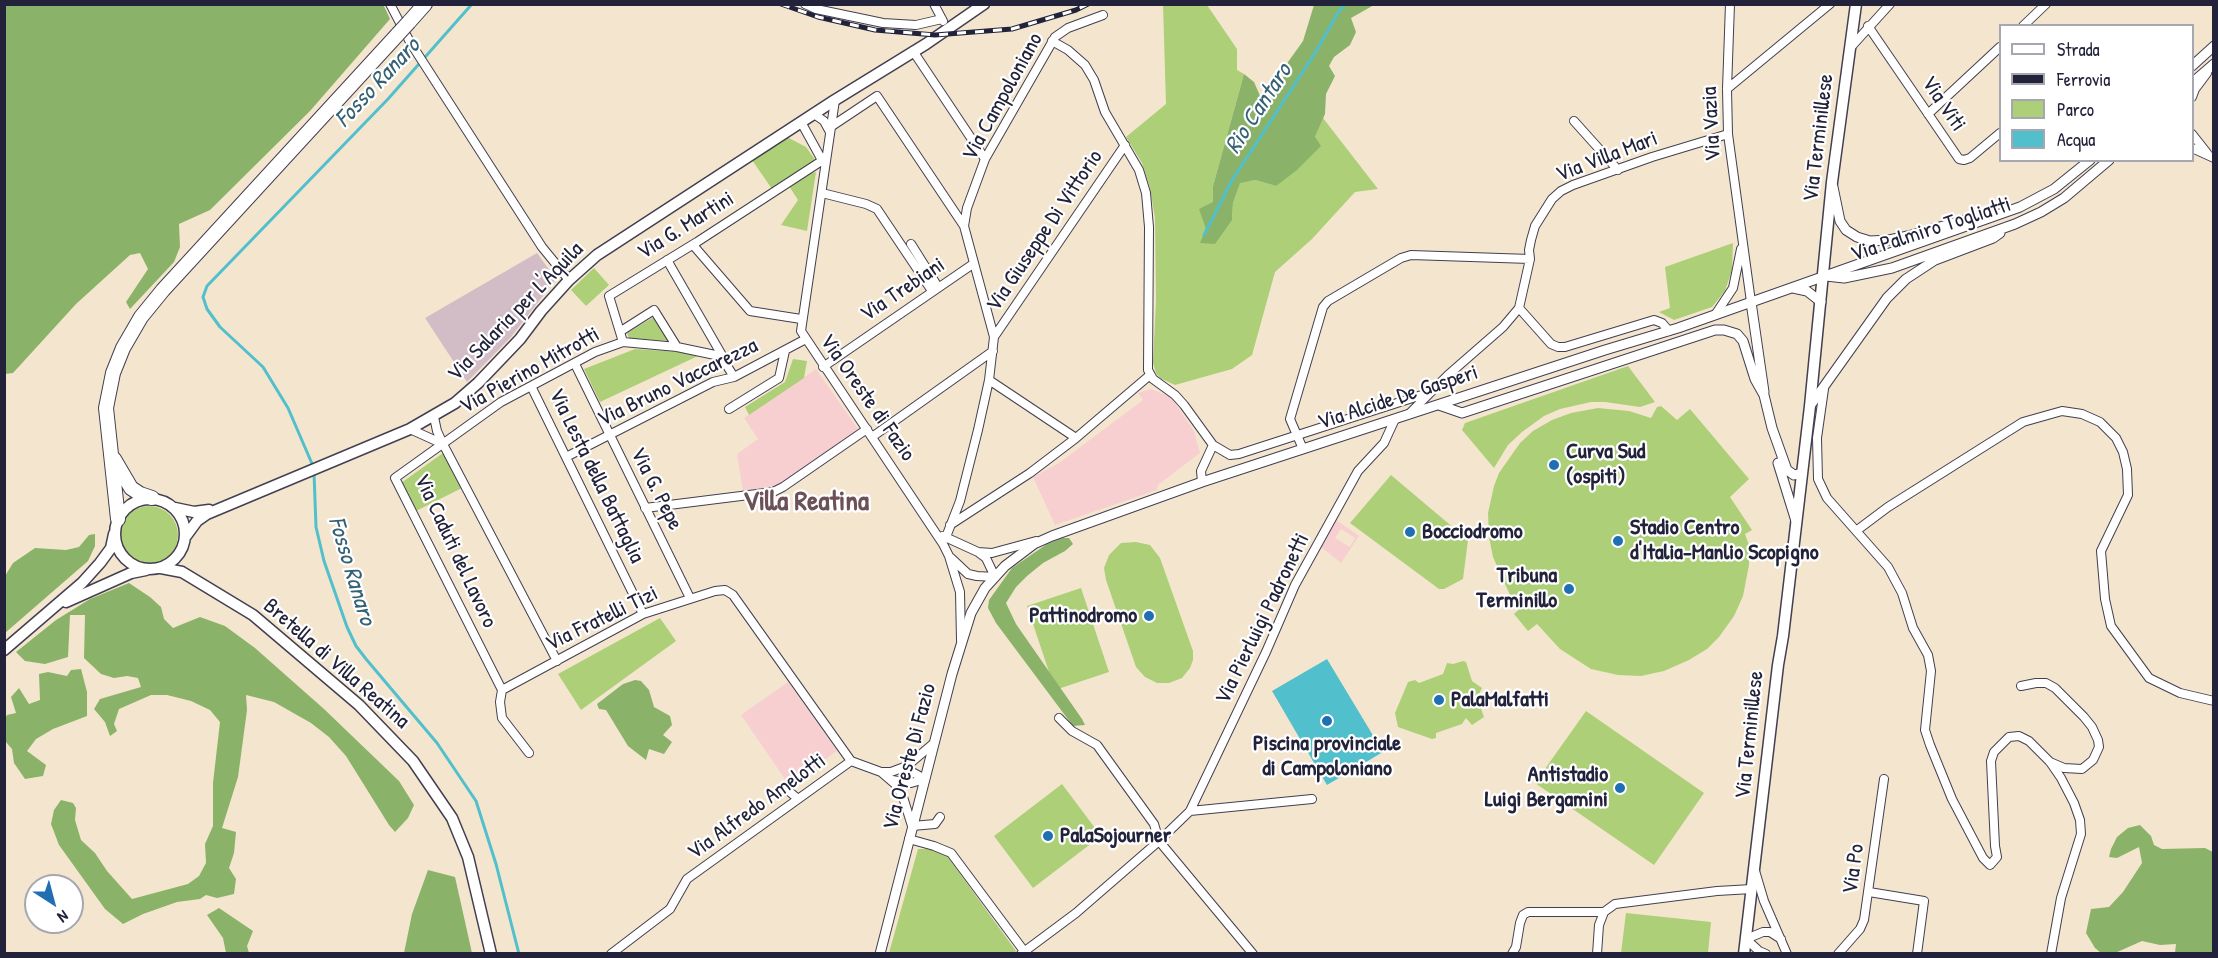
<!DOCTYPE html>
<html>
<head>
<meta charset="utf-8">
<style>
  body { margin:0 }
  #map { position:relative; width:2218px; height:958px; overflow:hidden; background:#f4e6ce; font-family:"Patrick Hand",sans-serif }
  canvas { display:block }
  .frame { position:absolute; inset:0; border:6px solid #22223b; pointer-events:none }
  .legend { position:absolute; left:1999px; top:24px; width:195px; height:138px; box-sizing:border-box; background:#fff; border:2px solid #a7a7b1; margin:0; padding:8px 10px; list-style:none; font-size:18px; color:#22223b }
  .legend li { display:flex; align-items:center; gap:12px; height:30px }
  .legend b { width:30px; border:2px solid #a7a7b1 }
  .north { position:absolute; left:24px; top:874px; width:60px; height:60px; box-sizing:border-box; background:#fff; border:2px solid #a7a7b1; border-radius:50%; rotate:144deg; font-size:16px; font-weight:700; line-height:24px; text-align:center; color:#22223b }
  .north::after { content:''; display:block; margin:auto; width:21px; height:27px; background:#1f6fb2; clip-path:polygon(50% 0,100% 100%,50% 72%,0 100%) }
</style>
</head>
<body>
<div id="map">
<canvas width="2218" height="958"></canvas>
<div class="frame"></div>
<ul class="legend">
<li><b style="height:8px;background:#fff"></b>Strada</li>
<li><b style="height:8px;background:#22223b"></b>Ferrovia</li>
<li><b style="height:16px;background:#adcf77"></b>Parco</li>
<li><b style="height:16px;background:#52bfcc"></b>Acqua</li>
</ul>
<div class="north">N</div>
</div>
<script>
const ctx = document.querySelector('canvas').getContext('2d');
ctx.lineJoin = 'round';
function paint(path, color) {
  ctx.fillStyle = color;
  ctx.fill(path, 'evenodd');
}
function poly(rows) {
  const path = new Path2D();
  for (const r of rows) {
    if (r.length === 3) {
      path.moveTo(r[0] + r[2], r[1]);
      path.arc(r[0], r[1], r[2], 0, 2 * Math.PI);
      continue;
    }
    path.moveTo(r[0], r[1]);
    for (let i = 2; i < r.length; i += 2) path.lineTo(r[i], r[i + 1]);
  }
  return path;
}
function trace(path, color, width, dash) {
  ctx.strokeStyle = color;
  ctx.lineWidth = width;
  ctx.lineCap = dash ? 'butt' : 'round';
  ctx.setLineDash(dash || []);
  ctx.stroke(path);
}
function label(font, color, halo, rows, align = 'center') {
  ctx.font = font + ' "Patrick Hand",sans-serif';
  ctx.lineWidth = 4.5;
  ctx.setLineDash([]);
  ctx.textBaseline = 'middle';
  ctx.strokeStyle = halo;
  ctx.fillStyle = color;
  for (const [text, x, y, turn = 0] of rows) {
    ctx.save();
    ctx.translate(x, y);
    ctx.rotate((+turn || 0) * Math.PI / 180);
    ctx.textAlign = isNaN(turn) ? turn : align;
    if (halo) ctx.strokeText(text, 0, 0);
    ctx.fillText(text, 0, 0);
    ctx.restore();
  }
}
const built = poly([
  [816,369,858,429,778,486,743,491,737,454,758,439,744,418],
  [1151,389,1171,397,1194,431,1200,453,1158,485,1157,490,1055,525,1033,477,1059,463,1143,400,1138,393],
  [1335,519,1359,536,1341,563,1321,547],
  [1341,529,1355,538,1350,547,1335,538],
  [788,682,837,751,789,785,741,715]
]);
const industrial = poly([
  [537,253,556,279,511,337,467,382,425,318]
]);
const green = poly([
  [1163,5,1207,5,1237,49,1237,70,1244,74,1213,186,1213,202,1232,220,1233,203,1240,182,1255,180,1276,186,1315,137,1323,118,1378,189,1355,192,1312,239,1275,272,1252,355,1232,369,1175,385,1160,378,1156,373,1153,363,1156,301,1155,218,1150,188,1142,163,1126,137,1166,104],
  [787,137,806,147,816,161,772,189,752,160],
  [816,172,807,231,781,225,798,200,789,186,807,174],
  [1733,243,1732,270,1725,291,1712,307,1674,320,1659,312,1670,308,1665,267],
  [594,268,609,285,586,306,571,290],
  [654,317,669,341,629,338,627,333],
  [635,349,696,353,700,355,600,402,584,369],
  [793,359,807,361,804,378,749,415,745,407,785,382],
  [1628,366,1655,402,1640,407,1605,402,1591,402,1560,409,1544,416,1522,432,1508,445,1494,468,1462,430,1465,423],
  [1661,406,1677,420,1690,409,1749,479,1730,497,1752,530,1745,534,1749,545,1749,565,1743,596,1734,616,1719,637,1707,649,1689,660,1664,671,1641,676,1618,675,1591,669,1560,649,1537,624,1528,631,1514,614,1521,607,1510,595,1493,557,1489,537,1488,513,1494,486,1499,473,1520,443,1533,431,1552,420,1571,413,1598,408,1629,411,1651,418,1657,407],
  [443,453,462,488,416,511,401,483],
  [1391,475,1468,540,1463,579,1444,589,1439,589,1350,523],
  [149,535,29],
  [1136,542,1150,545,1160,558,1193,651,1193,660,1190,668,1182,678,1169,683,1157,683,1145,677,1136,667,1106,580,1104,568,1109,555,1121,543],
  [1081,588,1109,672,1055,690,1027,606],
  [660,618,676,641,581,710,558,674],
  [1463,661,1466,662,1472,681,1482,688,1477,698,1484,717,1472,725,1466,718,1462,724,1436,733,1436,738,1432,739,1398,727,1395,713,1408,682,1415,680,1419,683,1443,674,1447,663,1453,664],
  [1586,711,1704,793,1654,865,1535,783],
  [1062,784,1101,836,1033,888,994,836],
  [918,849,930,849,947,856,1016,951,1013,954,889,953],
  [1626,913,1711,922,1708,953,1621,953]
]);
const forest = poly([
  [383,4,390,19,310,111,210,210,179,224,180,247,174,262,130,309,126,302,148,269,140,253,130,255,76,304,13,373,5,374,5,5],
  [1314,5,1374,5,1351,18,1356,32,1350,45,1334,57,1329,66,1335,76,1326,94,1325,114,1315,137,1321,146,1297,170,1276,186,1255,180,1240,183,1233,203,1232,220,1215,244,1200,243,1206,229,1199,209,1213,202,1213,186,1244,74,1254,82,1261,98,1279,91,1288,62,1303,41],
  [95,534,95,546,88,561,5,633,5,576,13,563,35,548,66,550,79,547,89,535],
  [1062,538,1069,538,1073,544,1065,551,1043,563,1027,576,1016,587,1006,603,1016,624,1082,719,1085,725,1073,726,996,623,988,608,989,600,1012,568,1047,544],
  [129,583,150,597,161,607,164,619,173,628,200,617,225,626,255,648,324,709,399,781,414,805,408,818,395,832,389,825,346,756,329,737,311,723,274,702,246,695,247,710,238,777,222,828,236,832,234,853,229,868,236,879,234,894,217,898,206,895,200,899,177,902,143,914,123,924,105,909,59,845,51,824,54,810,61,800,73,803,76,808,75,820,81,840,95,853,107,871,132,899,188,884,199,876,206,863,205,844,213,826,213,783,220,722,210,710,191,701,167,695,151,695,119,709,114,724,117,731,110,736,105,722,94,709,100,699,141,687,138,678,127,676,114,678,101,674,84,658,85,615,70,615,68,657,45,664,25,661,16,652,56,620,90,599],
  [81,669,87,692,87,716,53,729,36,739,27,751,46,765,43,776,25,779,14,763,12,749,5,741,5,719,7,715,16,713,11,697,19,688,29,704,40,700,39,674,48,672,67,676,71,670],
  [635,680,641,681,649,690,654,707,670,716,672,725,663,735,672,742,664,754,649,749,646,760,628,746,606,710,599,709,597,704,623,684],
  [2140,825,2151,836,2154,845,2162,849,2205,848,2213,852,2213,953,2175,953,2176,944,2160,945,2142,941,2115,953,2101,953,2095,948,2086,933,2091,909,2109,907,2123,892,2142,863,2139,847,2117,858,2109,857,2111,849,2117,837,2128,828],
  [428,870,455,877,472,953,404,953,412,914],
  [219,908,253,931,247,946,249,953,226,953,223,938,207,915]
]);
const water = poly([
  [1327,659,1383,752,1327,785,1272,691]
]);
const stream = poly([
  [1204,235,1231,182,1315,53,1339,11,1346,4],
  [313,466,288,408,263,367,220,327,207,309,203,297,207,286,388,99,472,4],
  [314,473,316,527,324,561,347,627,356,646,366,659,437,743,476,801,496,864,519,954]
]);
const minor = poly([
  [390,4,410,42,542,247,569,280],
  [805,4,816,9,883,23,916,25,942,19],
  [934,4,943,21],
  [1730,4,1727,89,1728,134,1751,302],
  [1868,26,1959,159,1964,160,1970,158,2000,133],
  [2023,26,2046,4],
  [1052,41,1068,50,1085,65,1094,80,1105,112,1139,170,1146,193,1149,227,1148,370,1153,379,1175,395,1184,405,1213,445,1230,455,1239,454,1431,392],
  [1851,47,1890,4],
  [913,51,985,159],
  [1727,89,1830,4],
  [2192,97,2195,89,2207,73],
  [835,100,801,331,943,544,949,556,960,592,961,640],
  [814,114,824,121,830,132],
  [1928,114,2000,47],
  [1574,121,1618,170],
  [801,122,823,162],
  [832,126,877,96,964,226],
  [2192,134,2207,153],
  [2192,148,2214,158],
  [822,193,866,204,877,209,932,291],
  [911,244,938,287],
  [693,245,750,311,801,319],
  [667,260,723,357],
  [1519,308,1551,344,1558,347,1565,347,1654,320,1662,323,1669,331],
  [1715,315,1733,288,1741,249],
  [621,331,654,310,677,347],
  [994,337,1125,145],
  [623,342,609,296,697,242,823,160],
  [575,364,690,598],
  [823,367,973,264],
  [989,380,1076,438],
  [531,386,643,614],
  [1824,389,1817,438,1818,479,1827,498,1888,567,1902,593,1913,628,1928,655,1931,671,1925,730,1930,745,1952,799,1983,858,1990,865,1997,857,1995,846,1991,761,1994,752,2009,737,2019,736,2029,741,2050,762,2061,778,2074,803,2080,820,2081,834,2061,898,2051,954],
  [729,409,779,378,785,351],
  [1409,414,1448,375,1503,327,1519,308,1530,259,1529,250,1531,240,1535,226,1552,199,1561,191,1573,185,1652,157,1728,134],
  [410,429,443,444,437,431,434,417],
  [872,437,993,351],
  [443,444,557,661],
  [1303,449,1290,419,1323,307,1328,301,1401,258,1411,255,1530,259],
  [566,457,713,382,734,377,804,340],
  [1202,482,1201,471,1213,445],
  [645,508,773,492,783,487,867,429],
  [950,525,1030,473,1076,438,1150,375],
  [1856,531,1888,507,2023,422,2062,411,2082,414,2100,422,2116,438,2123,452,2127,469,2128,495,2101,551,2105,599,2111,626,2149,678,2180,693,2214,701],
  [943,536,978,552,986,558,995,577,977,576,968,574,951,558],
  [946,537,960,501,978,430,989,380,994,337,964,226,967,208,985,159,1055,37,1068,28,1103,15],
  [978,552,992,553,1036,541],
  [2021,686,2036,683,2046,683,2055,688,2084,717,2092,727,2098,740,2099,747,2093,760,2082,769,2064,768,2050,762],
  [502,690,395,478,501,402,595,352,623,342,677,347,715,355,724,361,734,377],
  [1059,718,1072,731,1097,745,1154,824,1159,841,1253,954],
  [529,753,502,718,500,702,502,690,643,614,715,591,725,590,733,595,851,761],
  [900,769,912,772,925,779],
  [881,772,895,784,903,797,912,826,935,824,940,817],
  [892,780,911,783,925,779],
  [784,787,798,799],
  [1190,811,1312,799],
  [909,839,934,846,951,853,1024,951],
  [1755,871,1764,901,1787,954],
  [1869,892,1924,901,1917,954],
  [611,954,670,909,687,879,851,761,881,772,891,772,907,766,934,743],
  [1021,954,1076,913,1159,841,1190,811,1266,652,1295,585,1358,471,1384,443,1395,419],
  [1512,954,1516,947,1520,923,1523,915,1528,912,1604,912],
  [1597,954,1599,925,1604,912,1615,904,1717,891,1752,889],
  [1766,954,1759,951,1746,939,1763,932,1770,932,1781,939],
  [1838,954,1860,929,1864,920,1884,779]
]);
const tertiary = poly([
  [2192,66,2214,46],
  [2192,83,2214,64],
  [1833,187,1840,221,1846,230,1857,237,1870,241,1889,240,1908,236,1968,219],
  [1826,276,1844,278,1892,268,2015,224,2041,212,2064,198,2109,160],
  [1793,288,1807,291,1821,302],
  [1751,302,1764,392],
  [1439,405,1462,413,1715,330,1724,330,1737,334,1743,341,1755,379,1764,395,1772,428,1787,470,1794,475,1802,473],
  [1810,406,1887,298,1906,279,1935,260,1993,238,2000,233],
  [1778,463,1796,521],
  [880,954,952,674,971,613,985,588,1005,566,1034,544,1052,536,1202,482,1605,350,1678,328,2020,207,2054,189,2090,160]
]);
const secondary = poly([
  [150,534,35],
  [175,508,194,512,209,510],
  [186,536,197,521,207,514,410,429,455,403,478,383,520,339,541,311,569,280,597,255,835,100,926,44,984,4],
  [161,568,182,572,253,615,359,705,413,761,452,818,468,857,491,954],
  [66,602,131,573,146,570],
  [4,650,82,583,100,563,111,548,114,534],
  [1744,954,1778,665,1783,636,1810,406,1832,182,1856,4]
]);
const trunk = poly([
  [409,22,425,4],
  [114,459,131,488,140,494,152,498],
  [118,519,106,408,113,373,123,348,141,317,163,290,398,34]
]);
const rail = poly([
  [781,4,818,17,875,30,935,35,1012,29,1076,10,1088,4]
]);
const trunkBridge = poly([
  [398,34,409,22]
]);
const markers = [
  [1554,465,6,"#1f6fb2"],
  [1410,532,6,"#1f6fb2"],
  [1618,541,6,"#1f6fb2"],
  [1569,589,6,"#1f6fb2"],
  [1149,616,6,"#1f6fb2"],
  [1439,700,6,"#1f6fb2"],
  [1327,721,6,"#1f6fb2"],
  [1620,788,6,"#1f6fb2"],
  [1048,836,6,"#1f6fb2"]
];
const streetNames = [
  ["Via Campoloniano",1003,97,-61],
  ["Via Viti",1943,104,56],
  ["Via Vazia",1712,124,-93],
  ["Via Terminillese",1819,138,-83],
  ["Via Villa Mari",1607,157,-21],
  ["Via G. Martini",686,226,-32],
  ["Via Palmiro Togliatti",1931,230,-18],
  ["Via Giuseppe Di Vittorio",1045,231,-56],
  ["Via Trebiani",903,290,-34],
  ["Via Salaria per L'Aquila",516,312,-46],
  ["Via Pierino Mitrotti",530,371,-29],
  ["Via Bruno Vaccarezza",678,383,-26],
  ["Via Oreste di Fazio",867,398,55],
  ["Via Alcide De Gasperi",1398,398,-18],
  ["Via Lesta della Battaglia",596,476,64],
  ["Via G. Pepe",656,489,63],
  ["Via Caduti del Lavoro",455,551,65],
  ["Via Fratelli Tizi",602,619,-26],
  ["Via Pierluigi Padronetti",1263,619,-64],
  ["Bretella di Villa Reatina",336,664,41],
  ["Via Terminillese",1750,735,-84],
  ["Via Oreste Di Fazio",910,757,-75],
  ["Via Alfredo Amelotti",757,807,-36],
  ["Via Po",1854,869,-82]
];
const poiNames = [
  ["Curva Sud",1566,452],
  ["(ospiti)",1566,477],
  ["Stadio Centro",1630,528],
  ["d'Italia-Manlio Scopigno",1630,553],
  ["Bocciodromo",1422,532],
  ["Tribuna",1557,576,"right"],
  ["Terminillo",1557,601,"right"],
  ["Pattinodromo",1137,616,"right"],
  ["PalaMalfatti",1451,700],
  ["Piscina provinciale",1327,744,"center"],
  ["di Campoloniano",1327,769,"center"],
  ["Antistadio",1608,775,"right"],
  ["Luigi Bergamini",1608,800,"right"],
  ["PalaSojourner",1060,836]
];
const waterNames = [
  ["Fosso Ranaro",378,83,-47],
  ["Rio Cantaro",1259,109,-57],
  ["Fosso Ranaro",351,571,73]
];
const districtNames = [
  ["Villa Reatina",806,503]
];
paint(built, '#f7cfd1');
paint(industrial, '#d2bdc6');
paint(green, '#adcf77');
paint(forest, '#8ab268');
paint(water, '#52bfcc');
trace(stream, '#52bfcc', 3);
trace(minor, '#423f51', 10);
trace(tertiary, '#423f51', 11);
trace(secondary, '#423f51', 13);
trace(trunk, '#423f51', 16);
trace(minor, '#fff', 8);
trace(tertiary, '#fff', 9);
trace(secondary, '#fff', 10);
trace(trunk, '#fff', 14);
trace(rail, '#22223b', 5);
trace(rail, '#fff', 3, [9]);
trace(trunkBridge, '#423f51', 16, []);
trace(trunkBridge, '#fff', 14);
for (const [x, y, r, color] of markers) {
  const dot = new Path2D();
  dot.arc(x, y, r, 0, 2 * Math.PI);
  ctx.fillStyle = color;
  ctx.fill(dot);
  trace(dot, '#fff', 2);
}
label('22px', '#22223b', '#fff', streetNames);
label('bold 22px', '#22223b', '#fff', poiNames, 'left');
label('italic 24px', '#356175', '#fff', waterNames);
label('bold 28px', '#6d5158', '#fff', districtNames);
</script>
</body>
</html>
